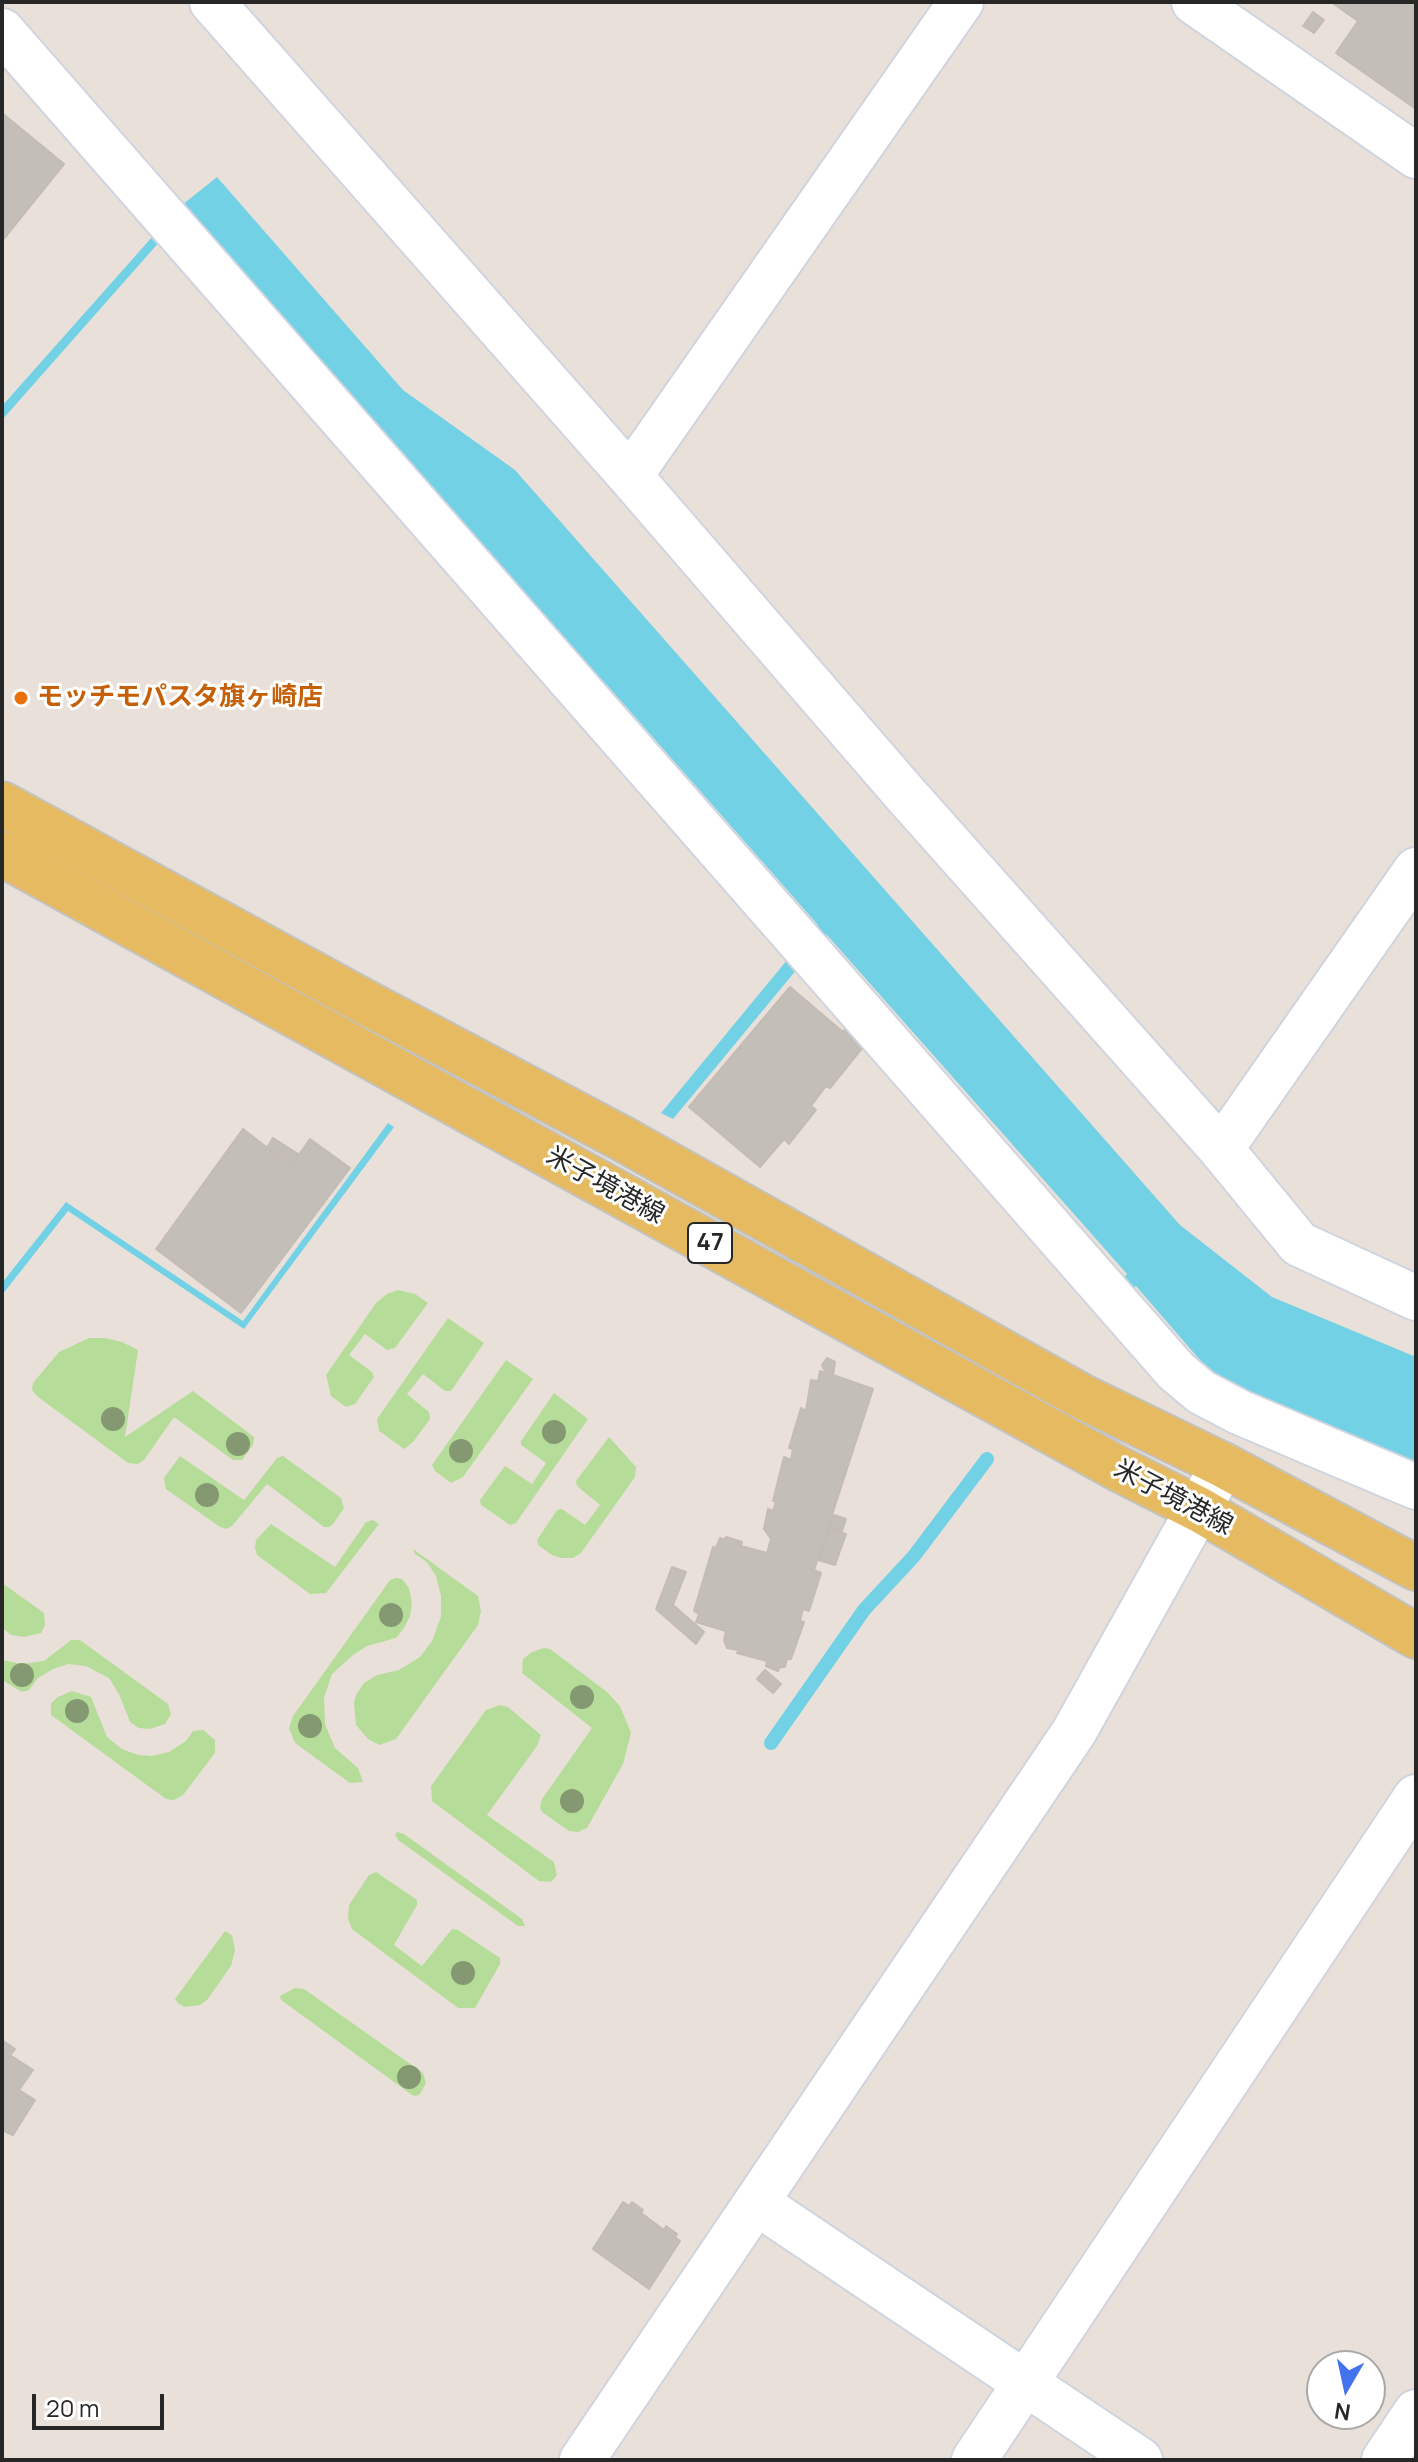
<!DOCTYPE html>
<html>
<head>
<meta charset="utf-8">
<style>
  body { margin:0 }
  #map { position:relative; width:1418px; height:2462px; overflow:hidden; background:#e9e1d9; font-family:Manrope,sans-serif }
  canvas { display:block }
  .frame { position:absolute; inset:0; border:4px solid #272727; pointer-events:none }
  .north { position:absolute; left:1306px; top:2350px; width:80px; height:80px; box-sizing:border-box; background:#fff; border:2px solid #a9a9a9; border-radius:50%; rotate:189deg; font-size:22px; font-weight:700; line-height:32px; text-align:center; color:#272727 }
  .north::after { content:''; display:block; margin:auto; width:28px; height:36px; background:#4373ec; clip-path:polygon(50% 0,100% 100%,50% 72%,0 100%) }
  .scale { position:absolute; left:32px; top:2394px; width:132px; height:36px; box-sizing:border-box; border:4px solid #272727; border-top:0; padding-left:10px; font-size:24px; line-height:28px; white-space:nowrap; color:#272727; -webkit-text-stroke:6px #fff; paint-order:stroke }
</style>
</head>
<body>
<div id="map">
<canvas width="1418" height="2462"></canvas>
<div class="frame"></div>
<div class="north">N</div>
<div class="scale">20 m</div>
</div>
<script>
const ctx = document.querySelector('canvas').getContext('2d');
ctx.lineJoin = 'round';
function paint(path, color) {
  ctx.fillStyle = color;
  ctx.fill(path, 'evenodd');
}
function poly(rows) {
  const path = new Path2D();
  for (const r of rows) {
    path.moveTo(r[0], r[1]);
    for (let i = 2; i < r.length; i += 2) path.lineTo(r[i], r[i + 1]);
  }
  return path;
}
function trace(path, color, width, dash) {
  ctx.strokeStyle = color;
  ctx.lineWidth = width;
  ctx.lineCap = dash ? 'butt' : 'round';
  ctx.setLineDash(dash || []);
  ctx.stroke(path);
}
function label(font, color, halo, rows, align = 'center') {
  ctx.font = font + ' Manrope,"Noto Sans JP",sans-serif';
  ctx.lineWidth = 6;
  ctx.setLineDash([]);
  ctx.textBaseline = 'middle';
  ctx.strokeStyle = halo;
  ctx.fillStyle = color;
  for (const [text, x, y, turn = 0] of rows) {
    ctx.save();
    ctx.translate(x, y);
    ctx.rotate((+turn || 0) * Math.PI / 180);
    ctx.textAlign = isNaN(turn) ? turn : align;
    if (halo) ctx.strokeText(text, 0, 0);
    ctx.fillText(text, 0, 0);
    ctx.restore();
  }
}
const green = poly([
  [398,1290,415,1294,428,1303,395,1348,387,1350,365,1334,349,1355,372,1372,374,1377,355,1404,346,1407,331,1396,326,1375,376,1303,387,1294],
  [448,1318,484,1343,451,1391,445,1391,423,1374,407,1394,429,1412,430,1419,413,1442,404,1449,379,1431,377,1419],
  [89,1338,105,1338,122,1342,138,1350,125,1437,193,1391,254,1437,253,1445,242,1460,233,1460,174,1417,144,1460,138,1464,128,1463,38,1397,32,1390,33,1383,59,1352],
  [506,1360,533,1379,463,1477,451,1483,435,1471,432,1465],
  [554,1393,588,1419,516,1523,510,1525,481,1505,480,1500,505,1466,532,1484,546,1463,521,1445,521,1441],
  [609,1437,636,1467,635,1477,581,1553,573,1558,561,1558,552,1555,538,1545,537,1540,557,1510,562,1509,585,1525,600,1505,577,1486,576,1481],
  [180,1456,244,1500,277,1458,283,1456,341,1498,344,1508,333,1524,329,1527,324,1527,267,1484,232,1526,227,1529,220,1527,166,1489,164,1478],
  [373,1520,379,1524,326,1593,310,1594,257,1555,255,1548,256,1540,271,1524,335,1567,366,1522],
  [413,1549,478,1596,481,1611,478,1625,396,1739,380,1745,368,1739,356,1725,354,1703,356,1695,364,1683,377,1675,399,1670,420,1657,432,1641,441,1617,441,1596,436,1576,427,1562,415,1554],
  [396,1578,402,1579,409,1588,412,1603,410,1616,404,1628,396,1638,367,1646,353,1655,332,1674,324,1698,325,1724,335,1748,358,1768,363,1782,350,1783,295,1743,289,1728,293,1716,390,1580],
  [2,1583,44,1613,45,1625,41,1633,24,1637,11,1635,4,1629],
  [71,1640,80,1640,168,1704,171,1714,165,1724,150,1729,139,1728,130,1722,119,1694,109,1678,86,1666,68,1664,53,1669,38,1678,29,1690,22,1692,2,1680,2,1660,22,1664,44,1661],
  [544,1648,550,1649,607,1692,620,1706,631,1733,623,1764,587,1828,578,1832,569,1831,542,1812,540,1807,542,1799,592,1728,522,1673,523,1659,532,1652],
  [72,1691,91,1697,107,1737,122,1749,138,1755,152,1756,169,1752,186,1741,193,1731,203,1730,215,1740,215,1753,183,1795,174,1800,166,1799,51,1715,51,1703,58,1697],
  [500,1705,508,1707,541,1735,537,1746,487,1815,554,1862,557,1875,551,1882,539,1881,432,1801,431,1786,486,1710],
  [397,1832,404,1834,522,1919,525,1926,518,1926,398,1840,395,1835],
  [376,1872,417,1900,417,1905,394,1945,422,1966,452,1929,458,1930,500,1958,500,1964,475,2008,458,2008,352,1929,348,1919,349,1905,369,1875],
  [225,1931,232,1935,235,1950,231,1966,207,2000,200,2005,184,2007,178,2003,175,1999],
  [295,1988,304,1989,423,2073,426,2083,420,2094,416,2096,412,2095,281,2000,280,1996]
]);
const water = poly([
  [217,177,403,390,515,470,1180,1225,1272,1297,1416,1357,1416,1463,1221,1380,1206,1367,1136,1286,1128,1292,1119,1283,1127,1274,827,935,820,942,810,932,818,925,607,685,599,692,592,685,598,676,369,414,361,422,352,411,361,406,194,220,162,239,2,420,2,406,177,209],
  [792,954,802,963,673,1119,661,1113],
  [388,1123,394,1127,244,1329,68,1211,2,1295,2,1283,66,1202,243,1321]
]);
const stream = poly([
  [771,1743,864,1610,914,1556,987,1459]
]);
const building = poly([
  [1331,2,1416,2,1416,109,1336,53,1358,21,1331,2],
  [1313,12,1324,20,1314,33,1303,26,1313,12],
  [2,113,64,164,2,241,2,113],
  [790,987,843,1032,845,1029,863,1047,830,1088,826,1086,811,1106,816,1110,789,1144,784,1139,760,1167,689,1107,790,987],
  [243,1129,291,1166,310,1139,350,1168,241,1313,156,1249,243,1129],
  [273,1138,298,1154,291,1164,268,1146,273,1138],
  [827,1358,835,1362,833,1375,873,1389,814,1570,821,1573,809,1611,803,1609,800,1621,804,1622,791,1659,787,1659,785,1667,780,1667,778,1671,766,1666,767,1661,737,1653,739,1650,727,1648,724,1640,726,1631,696,1622,699,1614,694,1611,713,1547,716,1548,720,1538,724,1540,726,1537,742,1542,741,1546,767,1553,771,1539,764,1529,768,1509,773,1511,776,1501,773,1501,784,1457,791,1460,793,1449,789,1448,801,1408,806,1411,811,1380,818,1381,820,1371,826,1373,822,1365,827,1358],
  [834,1515,846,1519,842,1531,830,1527,834,1515],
  [829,1529,846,1534,835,1565,818,1560,829,1529],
  [672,1567,686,1572,673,1605,704,1632,696,1644,656,1609,672,1567],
  [765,1670,781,1684,773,1693,757,1679,765,1670],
  [2,2040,15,2049,10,2055,33,2070,19,2090,35,2100,13,2135,4,2131,2,2133,2,2040],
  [623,2202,629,2206,632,2202,643,2210,641,2213,664,2230,666,2226,677,2234,675,2237,680,2241,649,2289,593,2249,623,2202]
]);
const minor = poly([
  [212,2,630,476,906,795,1221,1149,1299,1244,1416,1298],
  [1194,2,1416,156],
  [2,31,1176,1371,1201,1392,1239,1412,1416,1487],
  [630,476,961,2],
  [1221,1149,1416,870],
  [757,2203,1140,2460],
  [582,2460,1074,1732,1223,1465],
  [974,2460,1416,1797],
  [1384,2460,1416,2412]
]);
const major = poly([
  [2,804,363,1001,623,1139,1081,1396,1223,1465,1416,1568],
  [2,854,1119,1469,1200,1510,1416,1636]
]);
const trees = [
  [113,1419],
  [554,1432],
  [238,1444],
  [461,1451],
  [207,1495],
  [391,1615],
  [22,1675],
  [582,1697],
  [77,1711],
  [310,1726],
  [572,1801],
  [463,1973],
  [409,2077]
];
const markers = [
  [21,698,8,"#e8710a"]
];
const shields = [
  [710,1243,44]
];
const shieldNames = [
  ["47",710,1243]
];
const foodNames = [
  ["モッチモパスタ旗ヶ崎店",37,698]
];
const streetNames = [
  ["米子境港線",605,1186,29],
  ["米子境港線",1173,1498,28]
];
paint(green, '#b6dc99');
paint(water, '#72d1e5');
trace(stream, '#72d1e5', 14);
paint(building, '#c4beb9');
trace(building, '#c4bcb4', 2);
trace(minor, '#cfd4df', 48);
trace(major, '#c3c3c3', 48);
trace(minor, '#fff', 44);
trace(major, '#e6ba61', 44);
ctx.fillStyle = '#849972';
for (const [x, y] of trees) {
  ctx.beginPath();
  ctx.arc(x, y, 12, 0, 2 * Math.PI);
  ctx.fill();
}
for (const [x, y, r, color] of markers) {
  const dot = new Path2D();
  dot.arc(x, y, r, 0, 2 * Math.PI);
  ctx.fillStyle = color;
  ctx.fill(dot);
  trace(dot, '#fff', 3);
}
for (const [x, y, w] of shields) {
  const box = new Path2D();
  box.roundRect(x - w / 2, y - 20, w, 40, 6);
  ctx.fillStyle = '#fff';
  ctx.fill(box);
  trace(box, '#272727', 2);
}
label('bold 24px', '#272727', null, shieldNames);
label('bold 26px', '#c56008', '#fff', foodNames, 'left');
label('26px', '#272727', '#fff', streetNames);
</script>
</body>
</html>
